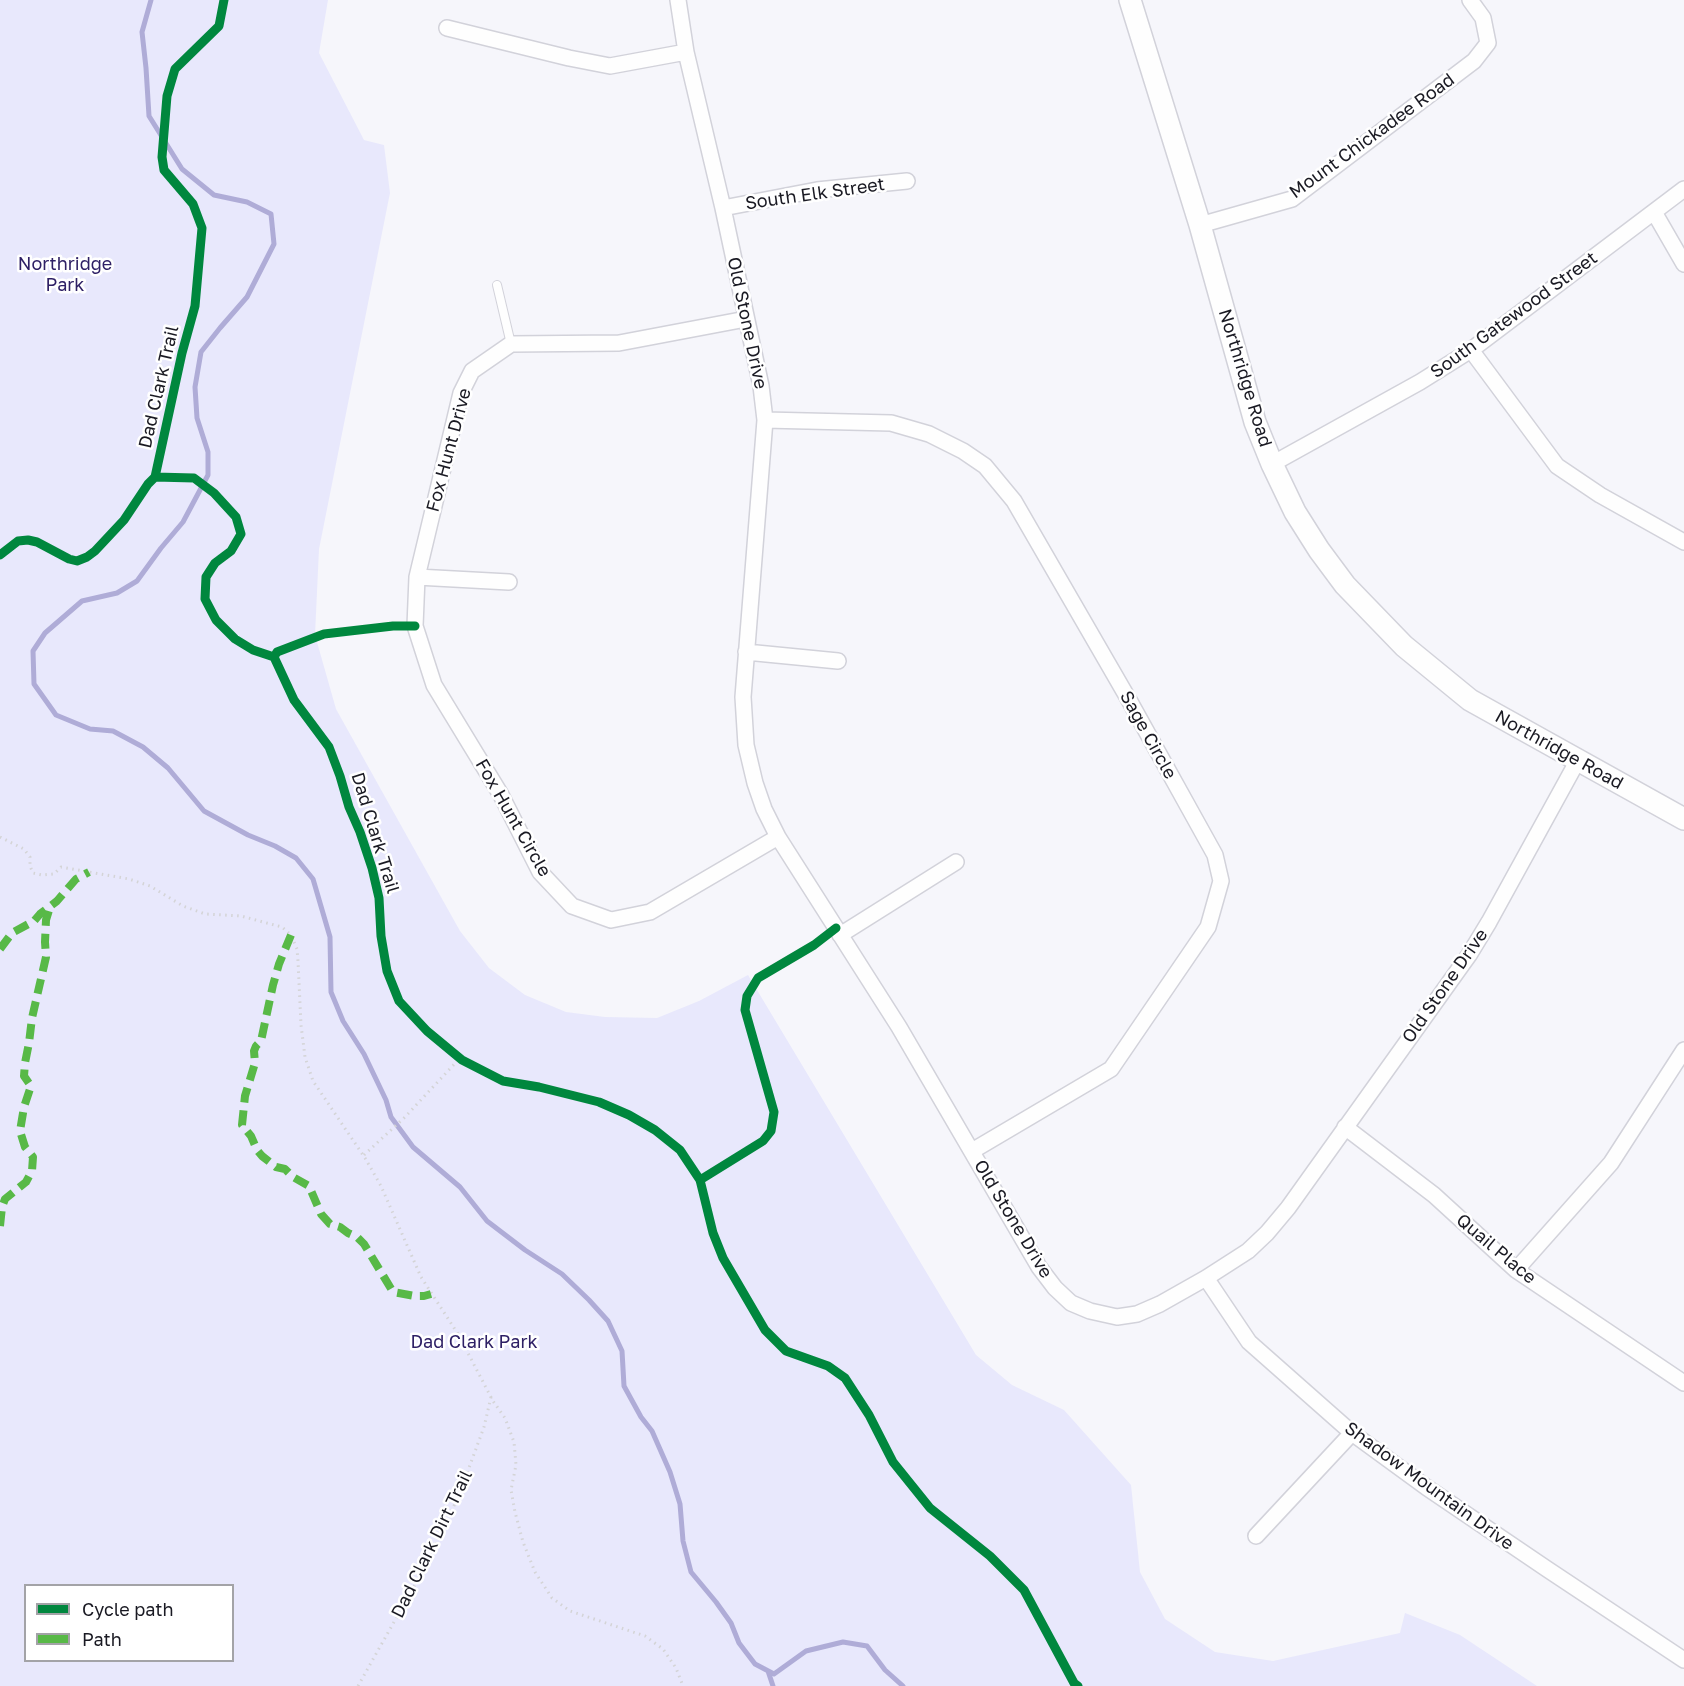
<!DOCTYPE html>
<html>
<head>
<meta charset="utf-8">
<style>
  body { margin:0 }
  #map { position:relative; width:1684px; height:1686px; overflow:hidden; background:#f6f6fb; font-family:"Golos Text",sans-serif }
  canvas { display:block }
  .legend { position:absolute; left:24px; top:1584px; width:210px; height:78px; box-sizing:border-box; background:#fff; border:2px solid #a3a3a7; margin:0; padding:8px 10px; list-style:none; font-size:18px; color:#1a1a23 }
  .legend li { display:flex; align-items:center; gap:12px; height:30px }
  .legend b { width:30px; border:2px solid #a3a3a7 }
</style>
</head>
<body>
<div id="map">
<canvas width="1684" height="1686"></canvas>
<ul class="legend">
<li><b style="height:8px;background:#00873e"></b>Cycle path</li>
<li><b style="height:8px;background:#58b947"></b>Path</li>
</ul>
</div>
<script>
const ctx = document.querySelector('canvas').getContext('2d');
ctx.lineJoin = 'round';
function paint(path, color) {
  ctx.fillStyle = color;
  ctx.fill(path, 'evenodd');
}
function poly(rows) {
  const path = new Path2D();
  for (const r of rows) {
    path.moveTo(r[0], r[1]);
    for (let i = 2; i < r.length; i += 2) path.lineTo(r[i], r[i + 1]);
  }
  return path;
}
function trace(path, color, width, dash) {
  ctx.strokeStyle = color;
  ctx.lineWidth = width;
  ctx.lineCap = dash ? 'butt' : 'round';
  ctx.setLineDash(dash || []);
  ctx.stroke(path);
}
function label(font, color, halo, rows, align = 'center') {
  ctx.font = font + ' "Golos Text",sans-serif';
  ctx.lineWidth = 5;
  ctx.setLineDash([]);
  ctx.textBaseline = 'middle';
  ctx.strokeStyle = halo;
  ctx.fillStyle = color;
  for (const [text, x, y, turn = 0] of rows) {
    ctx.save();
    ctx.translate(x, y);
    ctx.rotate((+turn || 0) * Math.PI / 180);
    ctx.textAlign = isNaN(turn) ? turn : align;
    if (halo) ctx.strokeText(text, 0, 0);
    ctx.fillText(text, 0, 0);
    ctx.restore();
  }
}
const green = poly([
  [0,0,328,0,319,53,364,140,384,145,390,193,319,549,315,635,336,709,460,931,489,968,525,995,566,1012,605,1017,657,1018,699,1001,748,975,976,1355,1012,1385,1064,1410,1131,1485,1140,1572,1165,1619,1215,1652,1273,1661,1400,1633,1405,1613,1460,1635,1537,1686,0,1686],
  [26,1586,232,1586,232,1660,26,1660]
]);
const stream = poly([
  [151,0,142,32,146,68,149,116,182,169,214,195,247,202,271,214,274,244,247,297,220,328,201,352,195,387,197,418,208,452,208,475,183,522,161,548,137,581,117,593,82,601,45,633,33,651,34,684,56,715,90,729,113,731,143,747,168,768,204,811,248,835,275,846,296,858,313,879,330,937,331,992,343,1021,364,1054,386,1100,391,1117,413,1147,460,1187,487,1221,525,1250,562,1274,589,1300,608,1321,622,1351,624,1386,641,1417,652,1431,670,1472,680,1504,683,1541,691,1572,716,1602,731,1623,739,1643,755,1664,774,1674,806,1651,843,1642,867,1646,885,1670,903,1686],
  [768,1671,773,1686]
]);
const path = poly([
  [0,837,24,849,30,857,30,866,33,873,42,875,54,874,61,867,129,879,150,886,183,906,205,914,241,916,263,922,282,927,291,935,297,949,298,961,301,1025,305,1057,313,1081,365,1158,381,1186,421,1277,458,1334,493,1401,505,1418,514,1442,516,1465,511,1490,515,1512,523,1542,535,1572,552,1598,570,1611,645,1636,663,1649,676,1668,683,1686],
  [364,1155,405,1117,460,1058],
  [358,1686,426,1565,459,1495,484,1427,491,1397]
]);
const lane = poly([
  [497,285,511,344]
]);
const street = poly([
  [678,0,686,52,723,208,761,386,765,420,743,697,746,745,755,783,764,809,778,837,899,1027,1039,1267,1055,1288,1071,1303,1090,1311,1117,1317,1137,1314,1160,1304,1206,1278,1248,1251,1267,1233,1288,1208,1469,955,1489,922,1578,760],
  [447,28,569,58,610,66,686,52],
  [723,208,817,190,907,181],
  [1654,212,1684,264],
  [1200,225,1292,199,1474,61,1488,43,1483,18,1470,0],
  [746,319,619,343,511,344,472,371,461,393,417,577,415,626,434,685,501,795,540,872,572,906,611,920,650,912,778,837],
  [1471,350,1557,466,1600,495,1684,542],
  [765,420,891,423,929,434,963,451,985,466,1014,501,1129,700,1215,855,1221,881,1208,927,1111,1069,972,1151],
  [1272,464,1420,382,1471,350,1684,189],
  [417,577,509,582],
  [746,652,838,661],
  [840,935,956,862],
  [1345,1127,1434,1195,1516,1270,1684,1383],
  [1516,1270,1611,1163,1684,1050],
  [1206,1278,1249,1342,1352,1433,1426,1487,1547,1569,1684,1660],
  [1256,1536,1352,1433]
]);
const secondary = poly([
  [1130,0,1200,225,1255,422,1272,464,1295,512,1319,550,1345,585,1404,646,1470,700,1684,819]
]);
const quiet = poly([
  [291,935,279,964,273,985,261,1041,256,1046,254,1051,255,1063,245,1096,242,1125,251,1136,257,1150,262,1156,276,1167,285,1169,293,1177,309,1186,321,1214,330,1224,340,1227,348,1233,357,1237,364,1244,393,1292,415,1296,424,1296,431,1294],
  [0,949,12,933,34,921,40,914,57,901,76,879,89,872],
  [0,1226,2,1207,5,1199,26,1182,32,1171,33,1157,25,1147,20,1131,24,1107,31,1086,24,1076,25,1063,29,1043,32,1018,46,957,45,942,46,920,50,907]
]);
const cycleway = poly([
  [224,0,219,26,175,69,167,96,162,157,164,170,193,204,202,228,195,306,182,353,155,477,194,478,214,493,236,517,241,534,231,551,215,563,206,577,205,599,216,620,235,639,253,650,274,657,294,700,329,747,340,776,349,807,360,832,372,868,379,898,381,936,387,971,399,1001,427,1031,462,1060,503,1081,539,1087,599,1102,629,1115,655,1130,680,1150,700,1180,713,1233,723,1258,765,1330,786,1351,828,1366,845,1378,869,1415,893,1462,930,1508,990,1556,1024,1590,1074,1683,1078,1686],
  [0,555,18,541,28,540,37,542,69,559,77,561,87,557,95,551,124,520,148,484,155,477],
  [274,657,277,652,324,634,393,626,415,626],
  [700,1180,763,1141,771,1131,774,1112,745,1010,747,996,758,978,814,945,836,928]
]);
const streetNames = [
  ["Mount Chickadee Road",1372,136,-36],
  ["South Elk Street",815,194,-8],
  ["South Gatewood Street",1514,315,-36],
  ["Old Stone Drive",747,323,78],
  ["Northridge Road",1245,378,73],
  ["Dad Clark Trail",159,387,-77],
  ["Fox Hunt Drive",449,450,-75],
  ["Sage Circle",1148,735,61],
  ["Northridge Road",1559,750,29],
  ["Fox Hunt Circle",513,818,60],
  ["Dad Clark Trail",375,833,73],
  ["Old Stone Drive",1445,986,-55],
  ["Old Stone Drive",1013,1219,59],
  ["Quail Place",1496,1249,40],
  ["Shadow Mountain Drive",1429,1486,36],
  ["Dad Clark Dirt Trail",432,1544,-64]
];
const parkNames = [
  ["Northridge",65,264],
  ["Park",65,285],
  ["Dad Clark Park",474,1342]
];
paint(green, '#e8e8fc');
trace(stream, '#afacd7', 5);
trace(lane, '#d2d2da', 10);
trace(street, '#d2d2da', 18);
trace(secondary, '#d2d2da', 24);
trace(path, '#d4d4d6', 3, [1.5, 4.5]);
trace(lane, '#fefefe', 8);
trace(street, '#fefefe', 15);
trace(secondary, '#fefefe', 21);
trace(quiet, '#58b947', 8, [15, 8]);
trace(cycleway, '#00873e', 9);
label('18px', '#1a1a23', '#fff', streetNames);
label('18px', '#2e2065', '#fff', parkNames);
</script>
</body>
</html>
